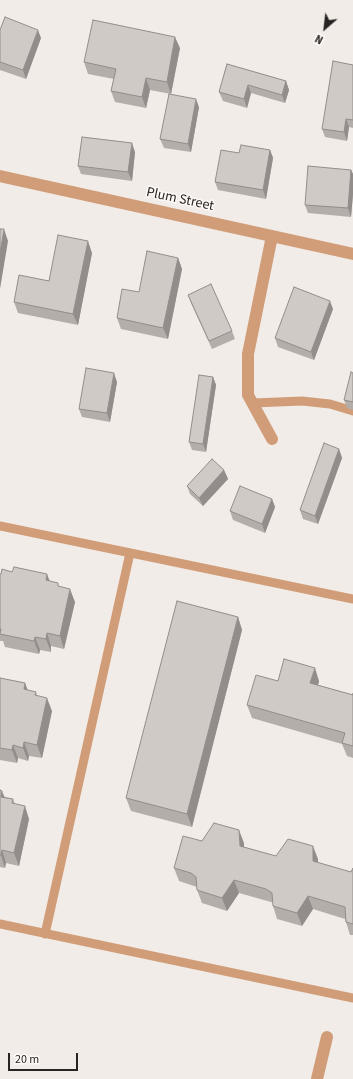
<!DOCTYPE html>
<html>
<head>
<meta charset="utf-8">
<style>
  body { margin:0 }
  #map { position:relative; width:353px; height:1079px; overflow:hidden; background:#f2ece8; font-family:"Source Sans 3",sans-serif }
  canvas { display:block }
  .north { position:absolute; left:305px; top:8px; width:40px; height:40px; -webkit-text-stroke:3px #fef9f6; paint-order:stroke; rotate:208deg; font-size:11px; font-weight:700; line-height:16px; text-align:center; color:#272423 }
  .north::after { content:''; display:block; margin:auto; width:14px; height:18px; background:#272423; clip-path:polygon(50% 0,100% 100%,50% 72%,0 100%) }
  .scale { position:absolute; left:8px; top:1053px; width:70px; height:18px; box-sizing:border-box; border:2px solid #272423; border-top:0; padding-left:5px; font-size:12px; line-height:14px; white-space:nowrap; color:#272423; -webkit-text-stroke:3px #fef9f6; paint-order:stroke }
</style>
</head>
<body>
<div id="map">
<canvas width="353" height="1079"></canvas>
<div class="north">N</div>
<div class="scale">20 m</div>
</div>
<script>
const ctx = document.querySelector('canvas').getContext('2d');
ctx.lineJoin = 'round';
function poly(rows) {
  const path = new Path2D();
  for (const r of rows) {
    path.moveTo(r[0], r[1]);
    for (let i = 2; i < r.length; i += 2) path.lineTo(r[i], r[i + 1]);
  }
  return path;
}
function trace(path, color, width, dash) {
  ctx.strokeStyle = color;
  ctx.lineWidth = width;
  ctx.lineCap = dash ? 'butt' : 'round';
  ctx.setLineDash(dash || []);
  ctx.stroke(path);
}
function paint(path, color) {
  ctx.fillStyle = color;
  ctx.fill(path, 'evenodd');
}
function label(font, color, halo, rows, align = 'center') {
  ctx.font = font + ' "Source Sans 3",sans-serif';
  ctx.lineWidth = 3;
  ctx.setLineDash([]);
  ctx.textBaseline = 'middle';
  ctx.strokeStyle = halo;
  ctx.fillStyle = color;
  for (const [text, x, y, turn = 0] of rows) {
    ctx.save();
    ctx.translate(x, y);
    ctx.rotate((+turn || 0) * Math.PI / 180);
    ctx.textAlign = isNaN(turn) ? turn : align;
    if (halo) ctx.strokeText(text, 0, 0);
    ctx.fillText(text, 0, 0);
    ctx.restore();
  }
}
const service = poly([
  [253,403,302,401,330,404,353,411],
  [0,526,353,599],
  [0,924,353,998],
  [45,934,130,553]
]);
const minor = poly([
  [0,176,353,254],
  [272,236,248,354,248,395,272,439],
  [317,1079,327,1037]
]);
const wall = poly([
  [0,30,41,38,26,79,0,70],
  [180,48,171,94,150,90,146,108,115,102,111,91,114,79,88,74,84,62],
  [227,64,286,81,289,90,285,103,251,93,247,108,223,101,219,92],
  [353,65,353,128,349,127,347,141,325,137,322,129],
  [199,107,191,152,164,148,160,139],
  [270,150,273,158,266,199,218,190,215,182,239,153],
  [135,152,132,181,81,174,78,166],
  [351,170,353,174,353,194,351,217,308,213,305,205],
  [92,253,78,325,18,313,14,302,49,281],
  [178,258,182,269,168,339,121,329,117,318,139,292],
  [188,295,232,331,235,339,212,349,191,303],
  [333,309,314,360,278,347,275,338],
  [353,373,353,410,347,408,344,400],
  [213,377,216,385,206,452,192,450,189,442],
  [117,382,110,422,82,417,79,409],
  [339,449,342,458,318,524,303,519,300,510],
  [224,470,228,479,203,506,190,494,187,486],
  [272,499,275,507,265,533,233,520,230,511],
  [0,574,50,581,60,587,75,602,64,649,51,646,51,652,40,650,39,654,5,647,3,641,0,641],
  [238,617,242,630,192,827,131,811,126,798],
  [0,678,25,683,27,690,36,692,37,696,52,711,42,758,29,756,28,761,18,758,17,763,0,760],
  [278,681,319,681,318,685,353,695,353,693,353,758,347,756,342,744,252,718,247,705],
  [0,790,5,797,13,799,15,804,29,819,19,866,6,863,5,868,0,867],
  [202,841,244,843,244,847,276,856,318,859,318,863,351,872,353,868,353,935,350,935,346,922,345,919,313,909,302,926,277,919,273,906,273,903,271,902,239,893,227,911,202,903,197,890,197,887,179,881,174,868]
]);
const shadedWall = poly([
  [38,30,41,38,26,79,23,70],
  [175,37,180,48,171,94,167,82],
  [146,78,150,90,146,108,142,97],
  [286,81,289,90,285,103,282,95],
  [248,85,251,93,247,108,244,99],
  [196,99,199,107,191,152,188,144],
  [346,119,349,127,347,141,344,132],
  [132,143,135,152,132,181,128,172],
  [270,150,273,158,266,199,263,190],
  [351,170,353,174,353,194,351,217,348,208],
  [4,229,8,241,0,289,0,253],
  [88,241,92,253,78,325,73,314],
  [178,258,182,269,168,339,163,328],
  [330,301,333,309,314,360,311,352],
  [114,373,117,382,110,422,107,413],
  [213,377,216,385,206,452,203,444],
  [339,449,342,458,318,524,315,516],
  [224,470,228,479,203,506,199,498],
  [272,499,275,507,265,533,262,524],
  [47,574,52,587,46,580],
  [70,589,75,602,64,649,60,636],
  [238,617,242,630,192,827,187,814],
  [47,633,51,646,51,652,46,639],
  [35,637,40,650,39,654,34,641],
  [315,668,319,681,315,696,310,683],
  [25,683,30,696,24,689],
  [47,698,52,711,42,758,37,745],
  [24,742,29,756,28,761,23,748],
  [13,745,18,758,17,763,12,750],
  [2,791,7,804,1,797],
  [25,806,29,819,19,866,14,853],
  [239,830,244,843,244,859,240,846],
  [313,846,318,859,318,874,313,861],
  [2,850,6,863,5,868,1,855],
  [234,880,239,893,227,911,222,898],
  [308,896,313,909,302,926,297,913]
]);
const building = poly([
  [5,17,38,30,23,70,0,62,0,30,5,17],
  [93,20,175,37,167,82,146,78,142,97,111,91,116,69,84,62,93,20],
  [333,61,353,65,353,120,346,119,344,132,322,129,333,61],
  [227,64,286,81,282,95,248,85,244,99,219,92,227,64],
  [169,94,196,99,188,144,160,139,169,94],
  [82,137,132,143,128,172,78,166,82,137],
  [241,145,270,150,263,190,215,182,221,150,239,153,241,145],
  [308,166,351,170,348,208,305,205,308,166],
  [0,229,4,229,0,253,0,229],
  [58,235,88,241,73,314,14,302,19,275,49,281,58,235],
  [147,251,178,258,163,328,117,318,122,289,139,292,147,251],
  [211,284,232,331,209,341,188,295,211,284],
  [294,287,330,301,311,352,275,338,294,287],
  [86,368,114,373,107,413,79,409,86,368],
  [351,372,353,373,353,402,344,400,351,372],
  [199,375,213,377,203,444,189,442,199,375],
  [324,443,339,449,315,516,300,510,324,443],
  [212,459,224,470,199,498,187,486,212,459],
  [240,486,272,499,262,524,230,511,240,486],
  [14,567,47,574,46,580,58,583,58,586,70,589,60,636,47,633,46,639,35,637,34,641,0,634,1,629,0,629,0,574,1,574,2,569,12,572,14,567],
  [177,601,238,617,187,814,126,798,177,601],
  [284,659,315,668,310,683,353,695,353,693,353,746,342,743,345,733,247,705,256,675,278,681,284,659],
  [0,678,25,683,24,689,36,692,35,695,47,698,37,745,24,742,23,748,13,745,12,750,0,748,0,678],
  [0,790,2,791,1,797,13,799,12,803,25,806,14,853,2,850,1,855,0,855,0,790],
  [214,823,239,830,240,846,276,856,288,839,313,846,313,861,351,872,353,868,353,924,346,922,345,907,308,896,297,913,273,906,272,893,266,889,234,880,222,898,197,890,196,877,191,873,174,868,183,836,202,841,214,823]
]);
const streetNames = [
  ["Plum Street",180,200,12]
];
trace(service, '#d19d78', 9);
trace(minor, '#d19d78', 12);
paint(wall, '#b3aeaa');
paint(shadedWall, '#928d8b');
paint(building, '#d0cac6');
trace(building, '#928d8b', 1);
label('14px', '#272423', '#fef9f6', streetNames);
</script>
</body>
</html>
